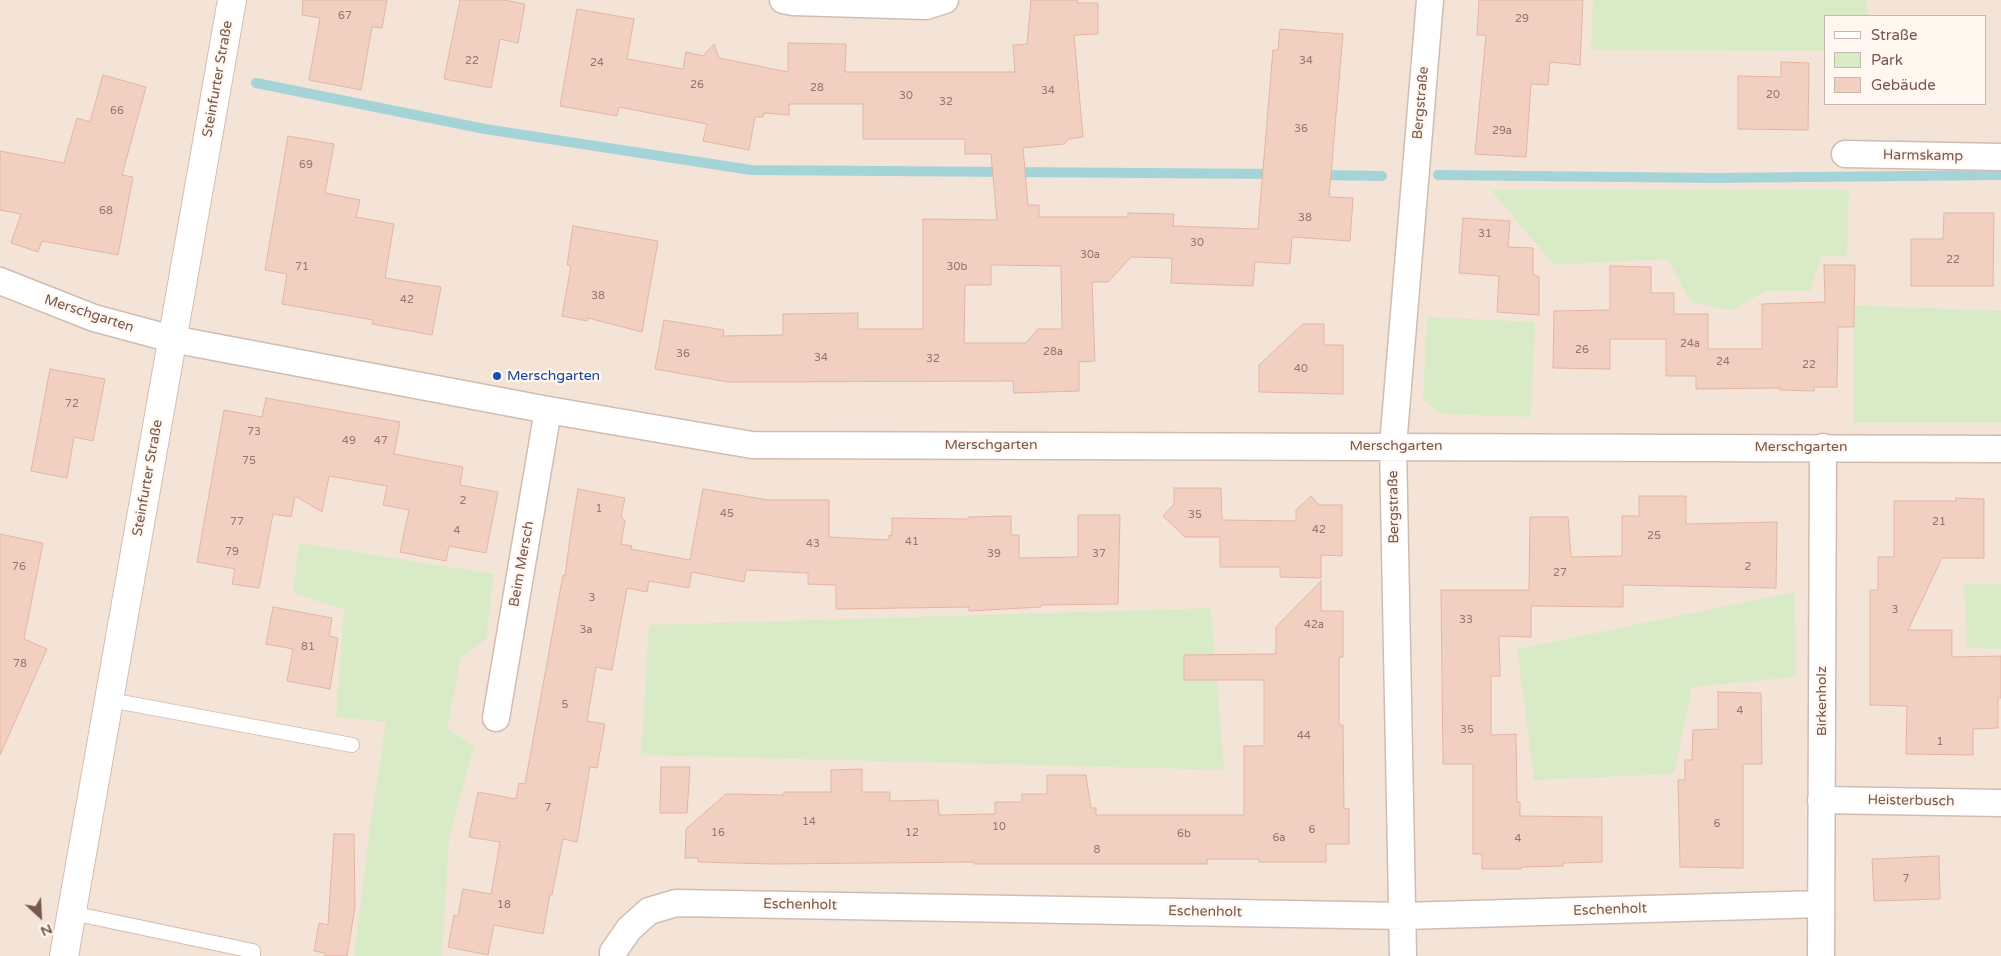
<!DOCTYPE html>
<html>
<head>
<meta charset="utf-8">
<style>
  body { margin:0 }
  #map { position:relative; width:2001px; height:956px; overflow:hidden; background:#fcf3e9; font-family:"Varela Round",sans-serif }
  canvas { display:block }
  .legend { position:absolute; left:1824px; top:15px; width:162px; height:90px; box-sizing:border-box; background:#fff7f0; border:1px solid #c9b7af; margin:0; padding:6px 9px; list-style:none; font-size:15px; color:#77584d }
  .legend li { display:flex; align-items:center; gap:10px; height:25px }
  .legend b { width:25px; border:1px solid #c9b7af }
  .north { position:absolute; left:15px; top:891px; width:50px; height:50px; -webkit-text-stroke:4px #fff7f0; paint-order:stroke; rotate:155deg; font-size:14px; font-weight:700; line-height:20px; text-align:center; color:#77584d }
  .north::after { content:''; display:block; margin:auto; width:18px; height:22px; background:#77584d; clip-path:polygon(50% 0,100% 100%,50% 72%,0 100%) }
</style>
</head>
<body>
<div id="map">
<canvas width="2001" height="956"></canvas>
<ul class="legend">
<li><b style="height:6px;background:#fff"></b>Straße</li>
<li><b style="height:14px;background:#d9eac7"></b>Park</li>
<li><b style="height:14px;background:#f1d0c1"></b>Gebäude</li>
</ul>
<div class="north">N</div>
</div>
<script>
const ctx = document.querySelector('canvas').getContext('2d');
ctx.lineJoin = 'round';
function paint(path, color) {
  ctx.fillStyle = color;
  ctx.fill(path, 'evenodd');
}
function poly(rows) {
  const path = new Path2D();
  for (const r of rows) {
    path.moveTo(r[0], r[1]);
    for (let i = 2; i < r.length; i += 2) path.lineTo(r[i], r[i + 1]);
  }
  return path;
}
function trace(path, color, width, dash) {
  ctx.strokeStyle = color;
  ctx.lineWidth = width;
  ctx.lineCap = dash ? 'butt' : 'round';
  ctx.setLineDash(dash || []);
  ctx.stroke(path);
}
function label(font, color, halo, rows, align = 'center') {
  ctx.font = font + ' "Varela Round",sans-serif';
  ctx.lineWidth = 4.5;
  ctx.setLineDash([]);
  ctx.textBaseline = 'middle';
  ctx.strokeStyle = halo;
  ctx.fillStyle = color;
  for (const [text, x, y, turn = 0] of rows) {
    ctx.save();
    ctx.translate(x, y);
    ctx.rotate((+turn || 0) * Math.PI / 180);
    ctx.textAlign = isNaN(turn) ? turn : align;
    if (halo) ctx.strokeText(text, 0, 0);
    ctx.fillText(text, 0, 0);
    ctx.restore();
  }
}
const residential = poly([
  [0,0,2001,0,2001,956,0,956],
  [1825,16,1985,16,1985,104,1825,104]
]);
const green = poly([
  [1593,0,1866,0,1869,16,1825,16,1825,51,1591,50],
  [1491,190,1849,190,1847,257,1822,256,1810,291,1765,291,1731,311,1690,301,1668,259,1554,265],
  [1854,305,2001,311,2001,423,1853,423],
  [1427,317,1535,322,1531,417,1441,414,1423,399],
  [299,543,494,574,486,639,461,658,447,728,474,746,449,838,442,956,354,956,370,827,386,722,336,717,344,610,293,593],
  [1964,584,2001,584,2001,649,1967,648],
  [1795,592,1796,677,1692,687,1674,774,1534,780,1517,649],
  [1211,608,1224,770,641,755,649,625]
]);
const stream = poly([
  [256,83,485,129,751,170,1274,174],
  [1319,175,1382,176],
  [1438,175,1713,178,2001,175]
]);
const building = poly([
  [303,0,387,0,382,28,372,27,361,90,309,80,320,18,302,15,303,0],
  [460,0,504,0,525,4,518,43,500,39,491,88,444,79,460,0],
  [1031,0,1077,0,1077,3,1098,3,1098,34,1074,35,1083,137,1069,139,1064,144,1023,148,1028,205,1039,205,1039,217,1128,217,1128,213,1174,214,1173,226,1258,229,1273,50,1278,50,1280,29,1343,34,1329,197,1353,198,1350,241,1292,237,1290,264,1255,262,1253,286,1171,283,1172,258,1131,257,1108,282,1092,282,1095,361,1079,362,1079,391,1014,393,1013,381,728,382,655,369,664,320,724,330,723,336,783,335,783,314,858,313,858,329,923,329,923,219,997,220,991,154,965,154,965,139,863,139,863,104,789,104,789,115,764,113,763,117,755,117,749,150,703,141,707,124,619,107,617,116,560,106,577,9,634,19,627,59,683,69,686,52,703,56,714,44,719,58,788,72,788,43,846,44,845,72,1015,72,1013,45,1027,44,1031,0],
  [991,265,1061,266,1062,329,1038,329,1026,343,964,343,965,285,991,285,991,265],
  [1479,0,1583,0,1580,65,1550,62,1548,85,1531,84,1526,157,1475,154,1486,35,1477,35,1479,0],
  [1781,62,1809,63,1808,130,1738,129,1738,76,1781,77,1781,62],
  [103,75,146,87,122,175,133,177,118,255,42,241,38,252,11,243,21,214,0,210,0,151,64,163,77,118,90,122,103,75],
  [288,136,334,144,325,193,360,200,356,217,394,224,385,278,441,287,432,335,372,324,373,320,282,304,287,274,265,270,288,136],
  [1944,213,1994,213,1993,286,1911,286,1911,239,1943,239,1944,213],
  [1463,218,1510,221,1508,247,1533,248,1533,274,1539,277,1539,315,1497,312,1499,276,1459,273,1463,218],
  [573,226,658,241,642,332,588,318,587,321,562,316,571,266,567,265,573,226],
  [1824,265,1855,265,1854,327,1838,327,1837,387,1814,387,1814,391,1780,390,1780,388,1696,389,1696,376,1666,376,1666,339,1610,339,1610,369,1553,368,1554,311,1610,310,1610,266,1651,267,1651,293,1674,293,1674,314,1708,314,1708,349,1762,349,1762,304,1825,302,1824,265],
  [1303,324,1324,324,1324,345,1343,345,1343,394,1259,392,1259,365,1303,324],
  [50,369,105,379,93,441,74,437,67,478,31,471,50,369],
  [266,398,400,422,394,454,463,467,460,485,498,492,486,553,449,546,446,561,400,552,409,510,383,505,387,486,329,476,322,512,295,496,291,517,273,514,259,588,232,584,235,569,197,562,224,410,262,417,266,398],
  [1174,488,1221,488,1222,520,1296,521,1296,510,1311,496,1319,505,1342,505,1342,556,1321,555,1321,578,1280,577,1280,567,1220,567,1220,537,1185,537,1163,516,1174,504,1174,488],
  [578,489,625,498,621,516,625,521,621,544,632,546,631,549,690,560,703,489,768,500,829,500,829,537,889,540,889,535,892,536,892,518,968,519,968,517,1011,516,1011,535,1019,535,1019,558,1078,557,1078,515,1120,515,1118,604,1041,605,1041,607,969,611,969,607,836,609,836,585,808,584,808,573,746,570,744,582,692,572,689,588,649,581,647,592,627,588,612,670,596,667,587,721,605,724,597,768,590,767,577,842,563,839,552,895,550,894,543,934,494,925,488,955,448,947,454,915,458,916,463,889,491,894,500,842,469,837,478,792,516,799,519,783,525,784,563,575,565,576,570,538,578,489],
  [1639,496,1686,496,1686,524,1777,522,1776,588,1623,585,1623,607,1531,606,1531,637,1499,636,1500,676,1491,676,1491,735,1516,734,1517,802,1520,802,1520,816,1602,817,1602,862,1563,863,1563,866,1521,867,1521,869,1482,869,1482,854,1473,854,1473,764,1443,764,1441,590,1529,590,1530,517,1568,517,1571,557,1622,556,1622,516,1639,516,1639,496],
  [1956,498,1984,499,1984,558,1942,558,1908,630,1952,630,1952,657,2001,656,2001,698,1998,698,1998,728,1973,729,1973,755,1906,754,1907,706,1870,705,1870,590,1878,590,1878,557,1894,557,1894,501,1956,501,1956,498],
  [0,534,43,543,24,639,47,649,0,755,0,534],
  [1321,581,1321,611,1343,611,1343,657,1339,657,1339,725,1343,725,1344,809,1349,808,1349,844,1326,844,1326,862,1259,862,1259,859,1207,859,1207,864,974,864,974,862,772,864,698,862,698,858,685,858,686,829,726,794,784,795,784,792,831,792,831,770,862,769,862,792,890,792,890,801,938,800,939,815,995,814,995,802,1022,802,1022,794,1047,794,1047,775,1086,775,1091,808,1096,808,1096,815,1244,815,1244,746,1264,746,1264,680,1184,680,1184,655,1276,654,1276,627,1321,581],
  [273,607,332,618,329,636,338,638,330,689,287,681,293,649,266,644,273,607],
  [1718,692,1761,693,1762,764,1743,764,1743,868,1680,867,1678,780,1685,780,1685,760,1692,760,1693,730,1718,729,1718,692],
  [661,767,690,767,687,813,660,813,661,767],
  [334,834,354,834,355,907,347,956,325,956,325,953,314,951,319,923,328,925,334,834],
  [1939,856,1940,899,1874,901,1872,859,1939,856]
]);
const lane = poly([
  [110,700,352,745],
  [72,913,253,951,253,956]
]);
const street = poly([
  [783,0,793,2,926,6,945,0],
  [1845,154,2001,157],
  [0,281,94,318,172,339,548,410,752,445,2001,449],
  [496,718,548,410],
  [1821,800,2001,803],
  [613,956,613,952,629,929,649,911,676,903,1403,916,1821,904],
  [1403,956,1393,446,1430,0],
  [1821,956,1823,447]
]);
const secondary = poly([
  [64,956,232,0]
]);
const markers = [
  [497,376,5,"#1a4fb4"]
];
const numberNames = [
  ["67",345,16],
  ["29",1522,19],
  ["22",472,61],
  ["34",1306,61],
  ["24",597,63],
  ["26",697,85],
  ["28",817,88],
  ["34",1048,91],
  ["20",1773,95],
  ["30",906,96],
  ["32",946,102],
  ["66",117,111],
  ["36",1301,129],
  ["29a",1502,131],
  ["69",306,165],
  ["68",106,211],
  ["38",1305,218],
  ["31",1485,234],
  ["30",1197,243],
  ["30a",1090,255],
  ["22",1953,260],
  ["71",302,267],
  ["30b",957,267],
  ["38",598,296],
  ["42",407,300],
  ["24a",1690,344],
  ["26",1582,350],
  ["28a",1053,352],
  ["36",683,354],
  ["34",821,358],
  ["32",933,359],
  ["24",1723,362],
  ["22",1809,365],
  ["40",1301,369],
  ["72",72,404],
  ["73",254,432],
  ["49",349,441],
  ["47",381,441],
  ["75",249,461],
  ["2",463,501],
  ["1",599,509],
  ["45",727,514],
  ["35",1195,515],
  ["77",237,522],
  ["21",1939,522],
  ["42",1319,530],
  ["4",457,531],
  ["25",1654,536],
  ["41",912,542],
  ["43",813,544],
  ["79",232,552],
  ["39",994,554],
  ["37",1099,554],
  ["76",19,567],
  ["2",1748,567],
  ["27",1560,573],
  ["3",592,598],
  ["3",1895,610],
  ["33",1466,620],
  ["42a",1314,625],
  ["3a",586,630],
  ["81",308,647],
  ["78",20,664],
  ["5",565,705],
  ["4",1740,711],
  ["35",1467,730],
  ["44",1304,736],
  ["1",1940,742],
  ["7",548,808],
  ["14",809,822],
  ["6",1717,824],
  ["10",999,827],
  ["6",1312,830],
  ["16",718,833],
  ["12",912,833],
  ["6b",1184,834],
  ["6a",1279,838],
  ["4",1518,839],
  ["8",1097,850],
  ["7",1906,879],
  ["18",504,905]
];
const streetNames = [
  ["Steinfurter Straße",218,79,-80],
  ["Bergstraße",1421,103,-85],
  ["Harmskamp",1923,156,1],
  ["Merschgarten",89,314,18],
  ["Merschgarten",991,445],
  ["Merschgarten",1396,446],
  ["Merschgarten",1801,447],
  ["Steinfurter Straße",148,478,-80],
  ["Bergstraße",1394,507,-91],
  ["Beim Mersch",522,564,-80],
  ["Birkenholz",1822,701,-90],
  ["Heisterbusch",1911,801,1],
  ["Eschenholt",800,905,1],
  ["Eschenholt",1610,910,-2],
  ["Eschenholt",1205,912,1]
];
const transitNames = [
  ["Merschgarten",507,376]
];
paint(residential, '#f4e4d8');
paint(green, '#d9eac7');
trace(stream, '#a4d4d8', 10);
paint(building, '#f1d0c1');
trace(building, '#e4b5a2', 1);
trace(lane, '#d1bcb1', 16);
trace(street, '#d1bcb1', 29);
trace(secondary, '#d4bcaf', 30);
trace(lane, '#fff', 14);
trace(street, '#fff', 26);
trace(secondary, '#fff', 28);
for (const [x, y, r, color] of markers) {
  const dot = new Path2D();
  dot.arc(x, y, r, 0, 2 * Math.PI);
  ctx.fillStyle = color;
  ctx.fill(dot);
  trace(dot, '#fff7f0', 2);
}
label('11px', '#96766a', null, numberNames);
label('14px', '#77584d', '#fff7f0', streetNames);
label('14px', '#164399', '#fff7f0', transitNames, 'left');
</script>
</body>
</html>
